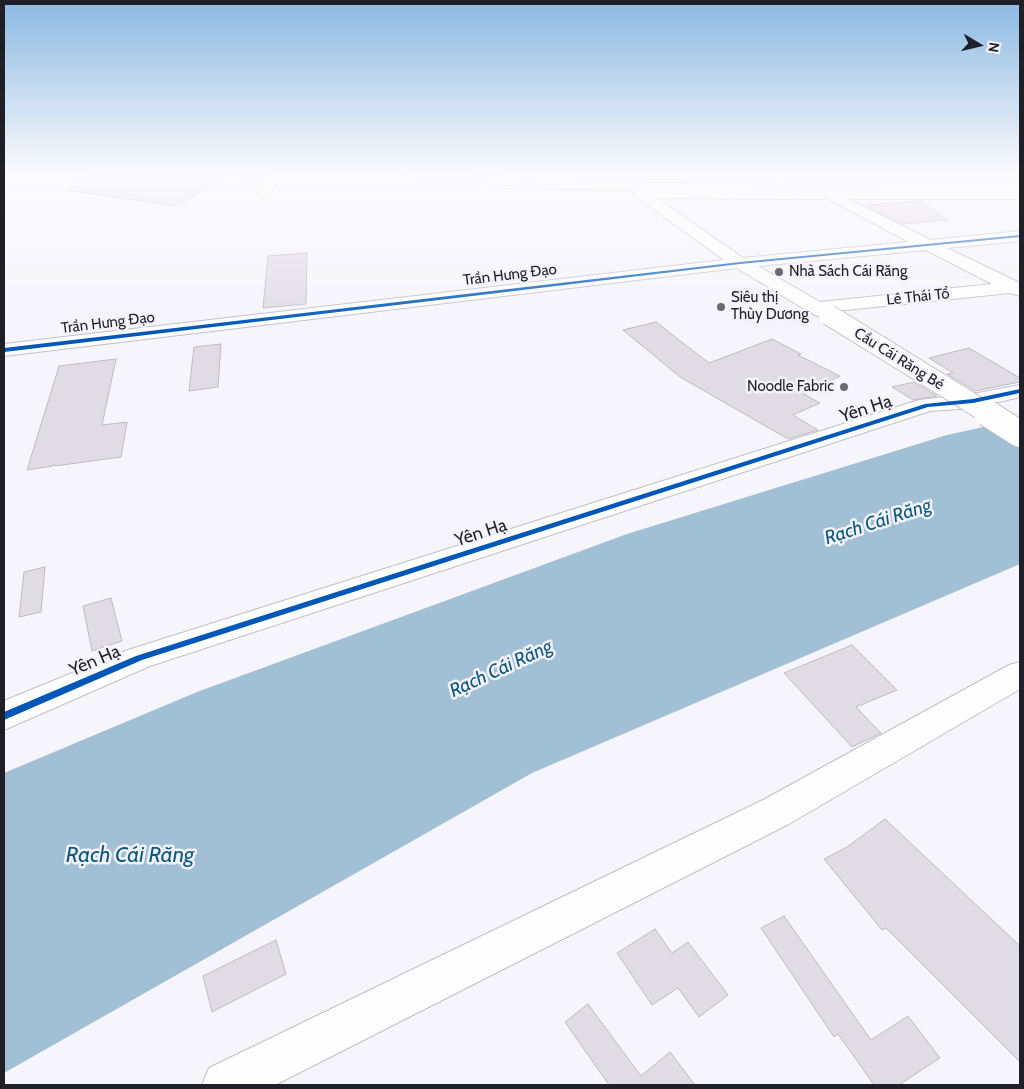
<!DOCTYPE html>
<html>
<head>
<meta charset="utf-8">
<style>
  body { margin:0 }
  #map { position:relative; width:1024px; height:1089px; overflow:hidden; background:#f6f5fb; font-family:Cabin,sans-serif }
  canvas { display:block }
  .frame { position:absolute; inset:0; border:5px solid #1f1f28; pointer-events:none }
  .north { position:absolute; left:954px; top:20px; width:50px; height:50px; -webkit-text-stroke:4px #f4f3fd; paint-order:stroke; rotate:99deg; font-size:14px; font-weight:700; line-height:20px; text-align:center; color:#1f1f28 }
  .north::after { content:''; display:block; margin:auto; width:18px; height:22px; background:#1f1f28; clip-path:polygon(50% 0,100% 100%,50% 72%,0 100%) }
</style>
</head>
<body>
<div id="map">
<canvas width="1024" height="1089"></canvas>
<div class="frame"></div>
<div class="north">N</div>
</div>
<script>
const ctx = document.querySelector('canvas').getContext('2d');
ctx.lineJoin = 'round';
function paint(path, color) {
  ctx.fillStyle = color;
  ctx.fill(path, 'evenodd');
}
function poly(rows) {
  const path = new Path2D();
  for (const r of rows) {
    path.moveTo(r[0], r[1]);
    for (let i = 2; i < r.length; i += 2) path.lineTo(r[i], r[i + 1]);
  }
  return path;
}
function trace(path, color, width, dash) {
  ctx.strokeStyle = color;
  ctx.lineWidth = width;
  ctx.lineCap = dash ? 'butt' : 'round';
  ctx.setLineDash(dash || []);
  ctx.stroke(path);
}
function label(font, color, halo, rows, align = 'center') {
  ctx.font = font + ' Cabin,sans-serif';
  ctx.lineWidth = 5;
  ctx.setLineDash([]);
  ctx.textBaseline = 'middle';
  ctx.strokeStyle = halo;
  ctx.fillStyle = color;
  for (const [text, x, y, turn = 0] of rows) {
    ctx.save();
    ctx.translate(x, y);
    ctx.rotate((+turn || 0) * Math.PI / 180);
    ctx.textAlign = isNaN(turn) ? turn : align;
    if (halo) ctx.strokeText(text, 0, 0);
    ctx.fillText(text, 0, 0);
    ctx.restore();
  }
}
const water = poly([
  [1020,419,1020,564,532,773,4,1073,4,773,197,692,627,534,947,435]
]);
const building = poly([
  [96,174,231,174,177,206,65,190,96,174],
  [920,201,948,220,902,224,865,205,920,201],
  [307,253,306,304,263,308,268,256,307,253],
  [656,322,709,363,772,339,801,354,798,355,840,376,804,394,820,403,793,415,818,430,788,439,680,377,623,330,656,322],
  [221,344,218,387,189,391,194,347,221,344],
  [969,348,1020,378,1020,382,975,391,947,374,953,373,929,358,969,348],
  [116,359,102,425,127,422,121,457,55,466,53,464,53,466,27,470,59,366,116,359],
  [914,382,937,396,913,400,892,387,914,382],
  [45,567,41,612,19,617,24,572,45,567],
  [111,598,122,641,92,651,83,606,111,598],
  [852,645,897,690,856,707,881,733,852,747,784,673,852,645],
  [885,819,1020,946,1020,1062,886,928,882,930,824,859,847,847,885,819],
  [784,916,871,1040,908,1016,940,1058,899,1085,874,1085,838,1034,834,1037,761,928,784,916],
  [655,929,672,953,688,942,728,995,699,1017,678,988,652,1005,617,953,655,929],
  [276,940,286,974,212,1012,203,976,276,940],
  [588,1004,641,1076,670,1052,695,1085,609,1085,565,1022,588,1004]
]);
const minor = poly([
  [233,174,271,176,276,177,278,182,269,197,264,198,259,197,257,194,263,183,236,179,233,174],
  [608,174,1020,174,1020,179,614,179,609,178,608,174],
  [640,189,1020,191,1020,199,848,199,931,240,1020,231,1020,241,947,248,1020,283,1020,296,1010,293,836,311,839,315,836,319,829,321,809,312,737,268,4,356,4,344,724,260,635,196,633,193,635,190,640,189],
  [657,198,828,199,909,242,743,258,657,198],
  [926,250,992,284,820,302,758,266,926,250],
  [1020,385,1020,397,973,408,930,411,150,666,4,730,4,701,128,650,919,400,973,394,1020,385],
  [1020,662,1020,689,789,824,275,1085,202,1085,209,1068,763,800,1009,665,1020,662]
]);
const highway = poly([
  [401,174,470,174,562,181,777,185,1020,184,1020,192,777,193,562,189,408,178,401,174]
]);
const minorBridgeFar1 = poly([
  [829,315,989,414]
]);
const minorBridge = poly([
  [987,413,1020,434]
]);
const cycleway = poly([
  [1020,235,1020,237,740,264,4,352,4,348,740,262,1020,235],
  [1020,389,1020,393,973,403,928,407,142,660,4,720,4,712,136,656,925,404,973,399,1020,389]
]);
const markers = [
  [779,272,5,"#6a6a72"],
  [721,307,5,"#6a6a72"],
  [844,387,5,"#6a6a72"]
];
const farPoinames = [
  ["Nhà Sách Cái Răng",789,272],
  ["Siêu thị",731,298],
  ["Thùy Dương",731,315],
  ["Noodle Fabric",834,387,"right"]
];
const farStreetnames = [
  ["Trần Hưng Đạo",510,275,-7],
  ["Lê Thái Tổ",918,297,-6],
  ["Trần Hưng Đạo",108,323,-7],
  ["Cầu Cái Răng Bé",899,359,32]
];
const streetNames = [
  ["Yên Hạ",866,409,-18],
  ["Yên Hạ",481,533,-18],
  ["Yên Hạ",95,661,-23]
];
const waterNames = [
  ["Rạch Cái Răng",878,522,-18],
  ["Rạch Cái Răng",501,669,-25]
];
const nearWaternames = [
  ["Rạch Cái Răng",130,856]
];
paint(water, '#a1c0d6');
paint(building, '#dfdce3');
trace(building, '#bebcc2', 1);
trace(minor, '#c1c0c8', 2);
trace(highway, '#c1c0c8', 2);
paint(minor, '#fefefe');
paint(highway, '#fefefe');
trace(minorBridgeFar1, '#c1c0c8', 22, []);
trace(minorBridge, '#c1c0c8', 28, []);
trace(minorBridgeFar1, '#fefefe', 20);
trace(minorBridge, '#fefefe', 26);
paint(cycleway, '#0057b8');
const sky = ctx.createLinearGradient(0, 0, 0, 327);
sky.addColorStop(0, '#8bb9e1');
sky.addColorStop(0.53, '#fbfafd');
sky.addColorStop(1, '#fbfafd00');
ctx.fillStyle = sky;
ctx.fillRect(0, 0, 1024, 327);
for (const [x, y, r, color] of markers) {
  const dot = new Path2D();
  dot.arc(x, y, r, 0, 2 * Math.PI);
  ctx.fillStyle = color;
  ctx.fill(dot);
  trace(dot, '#f4f3fd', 2);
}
label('15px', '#1f1f28', '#f4f3fd', farPoinames, 'left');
label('15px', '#1f1f28', '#f4f3fd', farStreetnames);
label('18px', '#1f1f28', '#f4f3fd', streetNames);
label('italic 19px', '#0b587f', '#f4f3fd', waterNames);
label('italic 22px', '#0b587f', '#f4f3fd', nearWaternames);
</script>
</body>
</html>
